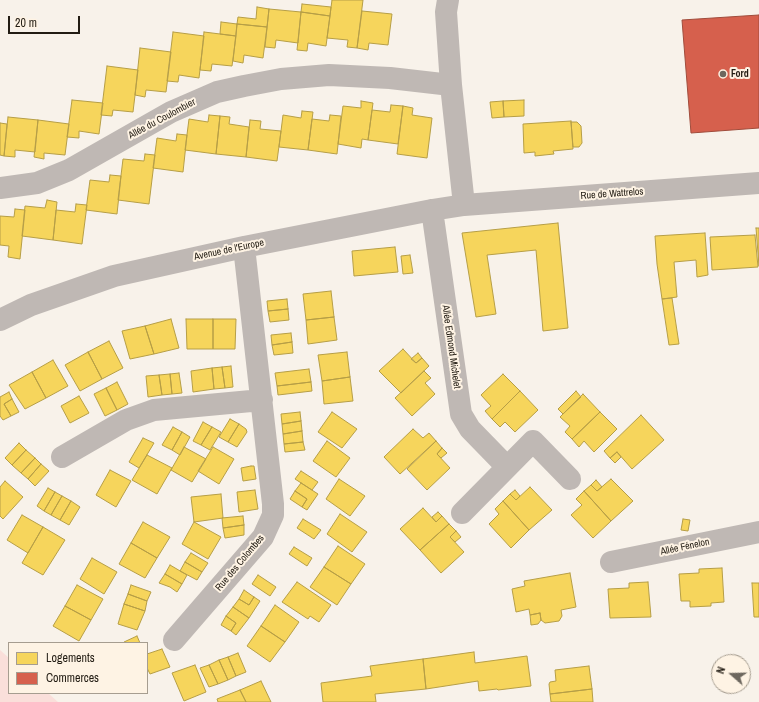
<!DOCTYPE html>
<html>
<head>
<meta charset="utf-8">
<style>
  body { margin:0 }
  #map { position:relative; width:759px; height:702px; overflow:hidden; background:#f8f2ea; font-family:"Archivo Narrow",sans-serif }
  canvas { display:block }
  .legend { position:absolute; left:8px; top:642px; width:140px; height:52px; box-sizing:border-box; background:#fef3e4; border:1px solid #a69d90; margin:0; padding:5px 7px; list-style:none; font-size:12px; color:#221c13 }
  .legend li { display:flex; align-items:center; gap:8px; height:20px }
  .legend b { width:20px; border:1px solid #a69d90 }
  .north { position:absolute; left:711px; top:654px; width:40px; height:40px; box-sizing:border-box; background:#fef3e4; border:1px solid #a69d90; border-radius:50%; rotate:290deg; font-size:11px; font-weight:700; line-height:16px; text-align:center; color:#221c13 }
  .north::after { content:''; display:block; margin:auto; width:14px; height:18px; background:#6d675e; clip-path:polygon(50% 0,100% 100%,50% 72%,0 100%) }
  .scale { position:absolute; left:8px; top:16px; width:72px; height:18px; box-sizing:border-box; border:2px solid #221c13; border-top:0; padding-left:5px; font-size:12px; line-height:14px; white-space:nowrap; color:#221c13; -webkit-text-stroke:3px #fef3e4; paint-order:stroke }
</style>
</head>
<body>
<div id="map">
<canvas width="759" height="702"></canvas>
<ul class="legend">
<li><b style="height:11px;background:#f6d55c"></b>Logements</li>
<li><b style="height:11px;background:#d6604d"></b>Commerces</li>
</ul>
<div class="north">N</div>
<div class="scale">20 m</div>
</div>
<script>
const ctx = document.querySelector('canvas').getContext('2d');
ctx.lineJoin = 'round';
function paint(path, color) {
  ctx.fillStyle = color;
  ctx.fill(path, 'evenodd');
}
function poly(rows) {
  const path = new Path2D();
  for (const r of rows) {
    path.moveTo(r[0], r[1]);
    for (let i = 2; i < r.length; i += 2) path.lineTo(r[i], r[i + 1]);
  }
  return path;
}
function trace(path, color, width, dash) {
  ctx.strokeStyle = color;
  ctx.lineWidth = width;
  ctx.lineCap = dash ? 'butt' : 'round';
  ctx.setLineDash(dash || []);
  ctx.stroke(path);
}
function label(font, color, halo, rows, align = 'center') {
  ctx.font = font + ' "Archivo Narrow",sans-serif';
  ctx.lineWidth = 4;
  ctx.setLineDash([]);
  ctx.textBaseline = 'middle';
  ctx.strokeStyle = halo;
  ctx.fillStyle = color;
  for (const [text, x, y, turn = 0] of rows) {
    ctx.save();
    ctx.translate(x, y);
    ctx.rotate((+turn || 0) * Math.PI / 180);
    ctx.textAlign = isNaN(turn) ? turn : align;
    if (halo) ctx.strokeText(text, 0, 0);
    ctx.fillText(text, 0, 0);
    ctx.restore();
  }
}
const green = poly([
  [0,650,9,658,9,693,48,693,58,702,0,702]
]);
const homes = poly([
  [332,0,363,0,357,48,347,47,348,40,327,38,332,0],
  [302,4,331,7,330,16,301,12,302,4],
  [257,7,269,9,267,27,237,24,238,17,256,19,257,7],
  [269,9,301,12,298,43,276,40,275,48,265,47,269,9],
  [362,11,392,14,388,45,369,43,368,50,357,48,362,11],
  [301,12,330,16,326,46,308,43,307,51,297,50,301,12],
  [221,22,237,24,236,36,220,34,221,22],
  [237,24,267,27,263,58,244,55,243,63,233,61,237,24],
  [173,32,204,36,199,78,179,75,178,82,167,81,173,32],
  [204,32,236,36,232,66,212,64,211,71,200,70,204,32],
  [140,48,171,52,166,92,146,90,145,97,135,95,140,48],
  [107,66,138,70,133,112,113,110,112,116,101,115,107,66],
  [72,100,103,103,99,134,79,131,79,138,67,137,72,100],
  [524,100,524,116,504,117,503,101,524,100],
  [361,101,373,103,368,140,362,139,361,148,338,144,343,106,361,108,361,101],
  [503,101,504,117,492,118,490,102,503,101],
  [391,105,403,106,398,144,368,140,372,110,390,112,391,105],
  [403,106,413,108,412,115,432,118,427,158,397,154,403,106],
  [302,111,313,112,308,150,279,147,283,115,301,118,302,111],
  [209,115,220,116,216,154,185,150,189,119,208,122,209,115],
  [330,115,341,116,337,154,308,150,312,119,329,121,330,115],
  [220,116,230,117,229,124,249,127,246,157,216,154,220,116],
  [8,117,38,120,35,152,15,150,15,157,4,156,8,117],
  [38,120,69,124,65,155,44,153,44,159,34,157,38,120],
  [250,120,261,121,260,129,281,131,277,161,246,157,250,120],
  [571,121,573,149,553,151,554,154,535,156,535,152,524,153,523,124,571,121],
  [571,122,577,122,581,126,582,143,579,147,573,147,571,122],
  [0,123,7,124,4,156,0,155,0,123],
  [177,134,187,135,183,172,153,168,157,138,176,141,177,134],
  [145,154,155,155,149,204,118,200,123,159,144,161,145,154],
  [110,175,121,176,117,214,86,210,90,180,109,182,110,175],
  [47,200,57,202,53,240,22,236,25,206,45,208,47,200],
  [76,204,87,205,82,244,53,240,56,210,75,212,76,204],
  [15,209,25,210,20,259,8,257,9,246,0,245,0,216,14,217,15,209],
  [558,223,568,328,543,331,536,250,487,255,496,314,476,317,462,233,558,223],
  [756,228,759,228,759,266,756,228],
  [705,233,708,275,697,277,696,260,674,262,677,297,662,299,657,264,655,236,705,233],
  [755,235,758,267,712,270,710,237,755,235],
  [395,247,398,272,354,276,352,251,395,247],
  [410,255,413,273,403,274,401,256,410,255],
  [331,291,334,317,306,320,303,294,331,291],
  [672,298,679,344,669,345,662,299,672,298],
  [287,299,288,309,268,311,267,301,287,299],
  [288,309,289,320,270,322,268,311,288,309],
  [334,317,337,340,308,344,306,320,334,317],
  [171,319,179,348,154,354,145,326,171,319],
  [186,319,213,319,213,349,187,349,186,319],
  [213,319,236,319,235,349,213,349,213,319],
  [145,326,154,354,130,359,122,331,145,326],
  [291,333,292,342,272,345,271,335,291,333],
  [109,341,123,368,102,379,88,352,109,341],
  [292,342,293,353,274,355,272,345,292,342],
  [403,349,416,363,422,358,429,366,401,393,379,371,403,349],
  [88,352,102,379,80,391,65,365,88,352],
  [347,352,350,377,322,381,318,355,347,352],
  [418,353,422,358,416,363,411,359,418,353],
  [53,360,68,386,46,398,32,372,53,360],
  [231,366,233,387,225,388,222,367,231,366],
  [222,367,225,388,214,389,212,368,222,367],
  [212,368,214,389,193,392,191,371,212,368],
  [309,369,311,382,277,386,275,373,309,369],
  [424,371,431,378,425,383,435,394,412,416,395,398,424,371],
  [32,372,46,398,25,409,9,385,32,372],
  [179,373,182,393,172,394,170,374,179,373],
  [170,374,172,394,162,395,159,375,170,374],
  [503,374,520,391,492,419,485,411,491,406,481,395,503,374],
  [159,375,162,395,148,397,146,376,159,375],
  [350,377,353,401,324,404,322,381,350,377],
  [117,382,128,404,117,410,106,388,117,382],
  [311,382,312,391,278,395,277,386,311,382],
  [106,388,117,410,105,416,94,394,106,388],
  [520,391,538,410,515,432,505,422,500,427,492,419,520,391],
  [576,391,581,397,563,414,558,409,576,391],
  [9,392,12,399,4,404,11,416,3,420,0,416,0,397,9,392],
  [583,394,600,412,572,439,565,432,570,426,560,417,583,394],
  [79,396,89,413,70,423,61,406,79,396],
  [12,399,19,412,11,416,4,404,12,399],
  [300,412,301,421,282,424,281,414,300,412],
  [332,412,357,429,342,448,318,432,332,412],
  [600,412,617,429,594,452,584,441,579,447,572,439,600,412],
  [641,415,664,440,632,469,617,452,610,458,604,451,641,415],
  [230,419,239,424,228,442,219,437,230,419],
  [301,421,302,431,283,434,282,424,301,421],
  [203,422,212,427,201,445,193,441,203,422],
  [239,424,246,429,247,432,237,447,228,442,239,424],
  [173,427,182,432,172,450,162,445,173,427],
  [212,427,221,432,210,450,201,445,212,427],
  [413,429,423,438,429,433,436,441,400,474,384,457,413,429],
  [302,431,303,442,284,444,283,434,302,431],
  [182,432,190,437,180,455,172,450,182,432],
  [143,438,154,443,139,468,129,462,143,438],
  [327,441,350,458,336,477,313,461,327,441],
  [436,441,442,448,437,454,450,468,427,490,407,469,436,441],
  [303,442,305,450,285,452,284,444,303,442],
  [19,443,26,450,12,465,5,458,19,443],
  [184,447,206,459,192,482,171,470,184,447],
  [213,447,234,459,219,484,198,471,213,447],
  [442,448,447,453,441,458,437,454,442,448],
  [26,450,35,458,21,473,12,465,26,450],
  [617,452,621,457,615,463,610,458,617,452],
  [147,455,172,468,157,494,132,480,147,455],
  [35,458,41,464,28,479,21,473,35,458],
  [41,464,49,471,35,486,28,479,41,464],
  [251,466,254,466,256,479,243,481,241,468,251,466],
  [110,470,131,481,116,507,96,495,110,470],
  [301,471,318,482,312,490,295,479,301,471],
  [339,479,365,496,350,516,326,499,339,479],
  [611,479,633,501,611,521,584,491,591,485,597,491,611,479],
  [596,480,602,487,597,491,591,485,596,480],
  [5,481,23,497,3,519,0,516,0,487,5,481],
  [301,483,318,494,307,510,302,507,307,499,295,491,301,483],
  [530,487,552,510,529,530,503,501,510,494,516,500,530,487],
  [48,488,55,492,44,511,37,506,48,488],
  [255,490,258,509,239,512,237,492,255,490],
  [515,490,520,496,516,500,510,494,515,490],
  [295,491,307,499,302,507,290,499,295,491],
  [584,491,611,521,593,538,571,515,582,505,576,499,584,491],
  [55,492,62,496,51,515,44,511,55,492],
  [221,494,223,518,194,522,191,497,221,494],
  [62,496,71,501,60,520,51,515,62,496],
  [71,501,80,507,69,525,60,520,71,501],
  [503,501,529,530,511,548,489,524,499,514,495,509,503,501],
  [423,508,436,522,442,516,449,524,420,550,400,529,423,508],
  [438,512,442,516,436,522,432,517,438,512],
  [340,514,367,532,352,552,327,534,340,514],
  [22,515,43,527,28,553,7,540,22,515],
  [243,516,244,525,223,528,222,518,243,516],
  [303,519,321,530,314,539,297,528,303,519],
  [683,519,690,520,688,531,681,530,683,519],
  [143,522,170,537,157,558,131,543,143,522],
  [194,522,221,537,208,559,182,544,194,522],
  [449,524,456,531,450,537,464,552,441,573,420,550,449,524],
  [244,525,244,535,225,538,223,528,244,525],
  [43,527,65,540,43,575,22,563,43,527],
  [456,531,461,537,455,542,450,537,456,531],
  [131,543,157,558,145,578,119,564,131,543],
  [338,546,365,564,351,584,324,567,338,546],
  [294,547,312,558,307,566,289,554,294,547],
  [191,553,208,563,202,572,185,562,191,553],
  [92,558,117,572,104,594,80,579,92,558],
  [185,562,202,572,197,580,180,571,185,562],
  [170,565,187,575,182,584,165,574,170,565],
  [324,567,351,584,337,605,310,587,324,567],
  [722,568,724,602,711,603,711,606,690,607,690,601,681,601,679,574,699,573,699,569,722,568],
  [570,573,576,607,561,610,562,616,559,621,545,623,541,620,540,613,530,615,529,609,516,612,512,589,525,586,524,581,570,573],
  [165,574,182,584,177,592,170,587,159,583,165,574],
  [258,575,276,587,270,596,252,584,258,575],
  [297,582,331,605,319,622,310,616,308,619,282,602,297,582],
  [648,582,651,617,610,618,608,589,629,588,629,583,648,582],
  [752,583,759,583,759,617,754,617,752,583],
  [77,585,103,599,91,620,65,606,77,585],
  [131,585,151,592,147,601,128,594,131,585],
  [244,590,254,597,249,605,239,599,244,590],
  [128,594,147,601,145,611,124,604,128,594],
  [254,597,260,601,249,618,233,607,239,599,249,605,254,597],
  [124,604,145,611,137,630,118,624,124,604],
  [275,605,299,622,285,642,261,626,275,605],
  [65,606,91,620,79,641,53,626,65,606],
  [233,607,249,618,236,635,231,631,236,623,226,616,233,607],
  [540,613,541,620,538,624,531,625,530,615,540,613],
  [226,616,236,623,231,631,221,625,226,616],
  [261,626,285,642,270,662,247,646,261,626],
  [137,636,140,643,124,643,124,642,137,636],
  [162,649,170,667,150,674,147,668,147,654,162,649],
  [474,652,475,663,527,656,531,686,498,690,497,689,479,691,478,681,426,689,423,659,474,652],
  [238,653,246,672,236,676,228,657,238,653],
  [228,657,236,676,228,680,219,660,228,657],
  [423,659,426,689,375,694,376,702,323,702,321,683,372,676,370,666,423,659],
  [219,660,228,680,218,684,209,665,219,660],
  [195,665,206,692,184,701,172,673,195,665],
  [209,665,218,684,209,687,200,668,209,665],
  [589,666,592,689,550,694,549,684,550,682,556,681,555,670,589,666],
  [261,681,271,702,246,702,240,690,261,681],
  [592,689,593,702,551,702,550,694,592,689],
  [240,690,246,702,218,702,217,699,240,690]
]);
const shops = poly([
  [759,15,759,128,691,133,682,20,759,15]
]);
const minor = poly([
  [451,85,464,205],
  [0,188,37,183,69,170,171,112,217,92,244,86,281,79,329,75,390,78,451,85,446,12,448,0],
  [432,210,461,414,470,429,507,467],
  [0,320,31,305,114,276,244,247,432,210,464,205,759,183],
  [62,457,126,420,154,410,262,400],
  [462,513,533,441,570,479],
  [611,562,759,532],
  [174,640,263,537,273,515,273,504,244,247]
]);
const markers = [
  [723,74,4,"#6d675e"]
];
const poiNames = [
  ["Ford",731,74]
];
const streetNames = [
  ["Allée du Coulombier",162,119,-28],
  ["Rue de Wattrelos",612,194,-4],
  ["Avenue de l'Europe",229,250,-12],
  ["Allée Edmond Michelet",451,347,82],
  ["Allée Fénelon",685,547,-12],
  ["Rue des Colombes",240,563,-50]
];
paint(green, '#fadfda');
paint(homes, '#f6d55c');
trace(homes, '#b69e46', 1);
paint(shops, '#d6604d');
trace(shops, '#a04c3c', 1);
trace(minor, '#bfb8b4', 22);
for (const [x, y, r, color] of markers) {
  const dot = new Path2D();
  dot.arc(x, y, r, 0, 2 * Math.PI);
  ctx.fillStyle = color;
  ctx.fill(dot);
  trace(dot, '#fef3e4', 1.5);
}
label('bold 10px', '#221c13', '#fef3e4', poiNames, 'left');
label('10px', '#221c13', '#fef3e4', streetNames);
</script>
</body>
</html>
